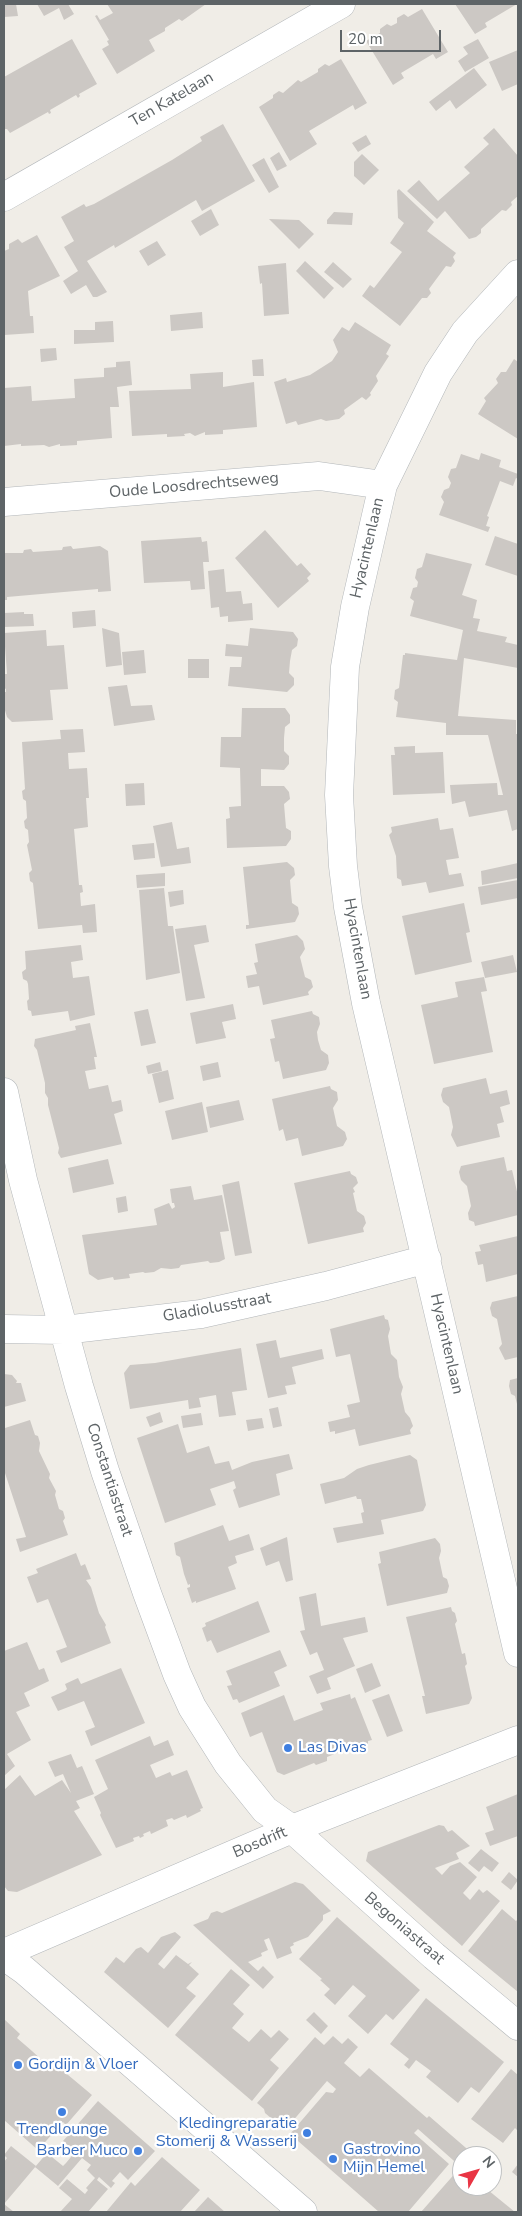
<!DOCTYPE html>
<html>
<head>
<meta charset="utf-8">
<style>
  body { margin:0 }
  #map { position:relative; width:522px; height:2216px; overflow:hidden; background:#f0ede7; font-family:"Nunito Sans",sans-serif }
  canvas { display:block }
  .frame { position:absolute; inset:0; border:5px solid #5e6467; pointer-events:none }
  .north { position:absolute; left:452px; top:2146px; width:50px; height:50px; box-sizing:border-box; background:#fff; border:1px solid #bfc1c2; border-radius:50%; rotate:52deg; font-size:14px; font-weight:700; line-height:20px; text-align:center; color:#5e6467 }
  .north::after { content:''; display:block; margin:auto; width:18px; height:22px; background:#e93544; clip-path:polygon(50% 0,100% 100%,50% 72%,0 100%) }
  .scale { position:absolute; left:340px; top:30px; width:101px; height:22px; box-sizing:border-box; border:2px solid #5e6467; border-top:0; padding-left:6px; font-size:15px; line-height:18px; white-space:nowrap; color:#5e6467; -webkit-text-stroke:4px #fff; paint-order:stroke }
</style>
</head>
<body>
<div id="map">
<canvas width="522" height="2216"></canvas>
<div class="frame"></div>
<div class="north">N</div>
<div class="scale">20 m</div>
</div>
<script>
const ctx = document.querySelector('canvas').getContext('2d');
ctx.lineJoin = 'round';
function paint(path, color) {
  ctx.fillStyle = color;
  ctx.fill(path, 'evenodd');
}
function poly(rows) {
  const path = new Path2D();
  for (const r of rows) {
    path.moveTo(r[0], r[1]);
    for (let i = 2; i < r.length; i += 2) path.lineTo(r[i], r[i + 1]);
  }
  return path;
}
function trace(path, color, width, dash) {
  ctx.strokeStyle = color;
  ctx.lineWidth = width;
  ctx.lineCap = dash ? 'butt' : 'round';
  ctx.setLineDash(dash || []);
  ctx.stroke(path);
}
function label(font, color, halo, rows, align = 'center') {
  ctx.font = font + ' "Nunito Sans",sans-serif';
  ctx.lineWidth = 4.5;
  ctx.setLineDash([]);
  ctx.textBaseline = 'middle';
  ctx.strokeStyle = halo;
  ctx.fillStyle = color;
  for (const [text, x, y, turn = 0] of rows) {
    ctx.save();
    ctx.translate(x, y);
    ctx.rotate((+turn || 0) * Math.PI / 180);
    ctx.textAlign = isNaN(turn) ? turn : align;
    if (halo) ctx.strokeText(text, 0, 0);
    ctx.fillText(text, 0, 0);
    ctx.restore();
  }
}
const building = poly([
  [4,4,16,4,18,16,4,17],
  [37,4,68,4,74,14,64,20,59,8,44,16],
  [107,4,206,4,182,21,179,19,165,28,165,31,149,40,155,51,117,74,102,49,109,45,107,41,109,40,95,16,97,15,100,20,113,13],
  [455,4,517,4,485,23,487,27,475,34],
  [422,9,448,52,436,59,433,54,401,73,404,78,393,85,366,41,380,33,380,29,387,24,391,26,397,23,397,18,404,14,408,17],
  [72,39,97,84,79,94,80,96,78,98,76,95,50,110,51,113,49,114,48,112,10,133,7,129,4,129,4,77],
  [478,39,489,58,465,72,458,61,468,54,463,47],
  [518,50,518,84,502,91,489,62],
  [341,59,367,103,355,110,353,105,309,131,317,144,290,161,259,107,273,98,273,95,279,91,283,93,298,80,301,82,318,72,318,69,325,64,329,66],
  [474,68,487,85,456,109,450,100,436,111,429,102],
  [223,124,255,181,202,211,196,200,115,248,114,245,87,261,107,292,97,297,93,297,86,285,71,294,63,281,78,271,64,247,74,241,61,217,84,204,86,207,94,204,172,160,202,141,200,137],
  [494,128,518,156,518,196,511,202,512,205,506,211,502,210,481,229,481,233,476,237,469,239,445,211,437,219,407,191,419,180,438,201,470,173,464,167,489,144,483,138],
  [366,135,371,144,358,152,352,143],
  [279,152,287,166,277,171,270,158],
  [362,154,379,170,364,185,354,176,354,162],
  [264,158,279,187,269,193,252,165],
  [399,189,434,222,427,231,456,253,453,257,455,261,451,267,446,266,429,289,431,293,427,298,422,298,400,326,362,296,370,285,374,288,402,252,390,243,404,223,398,218,397,191],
  [211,209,219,225,200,236,191,221],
  [334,212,353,213,352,225,327,224,327,220],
  [269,219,299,220,314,234,299,249],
  [37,235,60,276,28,291,30,316,33,316,34,333,4,335,4,251,9,249,9,244,18,239,22,243],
  [157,241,166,255,148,266,139,251],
  [305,261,334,288,324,299,296,271],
  [333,262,352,279,343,288,324,272],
  [286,263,289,314,264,316,262,283,260,284,258,266],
  [202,312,203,328,171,331,170,315],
  [113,321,114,342,74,344,74,330,95,330,95,322],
  [355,322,391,345,386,354,389,356,376,376,378,381,370,393,371,395,366,400,362,397,344,410,345,414,339,419,326,421,321,419,298,425,296,421,286,424,274,382,286,378,287,382,310,375,332,361,338,352,333,340,342,327,349,331],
  [56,348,57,360,41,362,40,349],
  [263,359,264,376,253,376,252,360],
  [514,359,518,362,518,439,478,414,486,401,484,398,498,383,496,379,501,372,506,372],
  [130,361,132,385,117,387,119,407,110,407,112,438,77,441,77,445,60,446,60,444,49,447,44,445,21,446,21,444,4,446,4,388,31,386,32,401,75,398,74,379,104,377,104,368,116,367,116,362],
  [223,372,223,387,254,382,257,427,223,430,223,434,205,435,205,432,195,436,190,433,184,434,185,436,167,437,167,434,132,436,129,391,191,389,190,374],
  [481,453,501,460,499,467,518,474,518,479,516,478,513,486,500,481,487,516,489,517,486,526,490,527,488,532,439,515,444,502,441,497,444,490,449,488,451,483,448,477,451,469,456,468,461,454,479,460],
  [265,530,297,566,301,563,311,574,307,578,309,581,278,608,235,558],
  [495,536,518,544,518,576,485,565],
  [201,537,202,542,207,541,209,562,203,562,205,589,191,590,190,581,144,583,141,541],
  [71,546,73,549,100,546,108,551,111,591,98,592,98,589,7,597,7,600,4,600,4,553,23,553,24,550,31,549,33,552,62,550,63,547],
  [426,553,472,564,462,595,477,600,473,618,480,619,477,631,507,637,505,642,518,645,518,668,464,658,458,716,516,720,516,734,518,734,518,829,512,831,507,810,469,817,465,801,452,804,450,785,497,783,498,795,503,795,488,735,446,735,446,723,396,717,398,702,394,699,395,690,399,688,403,655,405,655,405,653,457,660,463,630,410,616,414,601,410,598,413,588,417,587,418,582,415,578,417,569,422,567],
  [224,569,226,592,241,591,243,604,252,603,253,620,228,622,228,616,220,617,219,607,211,608,208,571],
  [95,610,96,626,73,628,72,612],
  [24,612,24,614,33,614,34,626,4,627,4,613],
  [102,628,119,633,122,665,106,667],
  [250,628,293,632,298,639,297,646,292,650,290,661,289,673,294,678,294,685,287,692,228,686,230,667,241,667,242,657,225,656,226,644,248,646],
  [46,630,47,646,64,645,68,689,50,690,53,720,12,722,7,717,4,707,4,692,6,692,6,689,4,688,4,674,7,674,4,633],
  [144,650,146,673,124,675,122,652],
  [188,659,209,659,209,678,188,678],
  [127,685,131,706,152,705,155,720,114,726,108,687],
  [242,708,285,708,290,715,290,723,285,727,284,738,284,751,289,756,289,764,284,770,261,769,261,786,284,786,289,792,290,799,284,804,286,828,291,831,291,839,286,846,227,848,226,819,230,818,229,807,241,806,240,768,220,767,221,737,241,737],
  [83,729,85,752,68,753,69,769,87,768,89,798,86,798,88,827,74,829,79,885,82,885,83,892,80,893,81,906,95,904,97,932,83,933,82,925,38,929,33,883,30,881,29,873,32,870,27,845,29,842,28,830,25,828,24,821,27,818,26,801,23,799,22,791,25,789,22,742,61,739,60,730],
  [415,746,415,753,443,752,445,793,393,795,391,755,395,755,394,747],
  [144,783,145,805,126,806,125,784],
  [438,818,440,830,453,828,459,858,446,860,449,875,461,873,464,886,429,893,426,882,402,886,401,880,397,878,396,856,389,835,392,832,391,827],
  [172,822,177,849,189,847,191,863,161,867,153,826],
  [154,843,155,858,134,860,132,845],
  [287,862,294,868,295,875,290,880,291,892,292,903,298,907,299,914,295,922,246,929,246,925,249,925,243,867],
  [518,863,518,878,482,885,481,871],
  [165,873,165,886,137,888,136,875],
  [518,880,518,898,481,905,478,887],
  [164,888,168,926,173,926,180,973,146,980,139,890],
  [183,890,184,904,170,907,168,892],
  [464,903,470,932,466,933,472,962,415,975,402,916],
  [206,925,209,942,194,945,205,998,186,1001,175,929],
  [297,935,303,941,305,949,300,957,305,977,311,980,313,987,308,992,309,995,263,1005,259,986,248,988,246,976,257,974,254,963,258,962,255,944],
  [81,945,83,960,71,962,73,978,89,976,95,1015,70,1021,68,1011,32,1016,31,1011,28,1010,27,1001,29,999,28,984,27,981,23,979,22,972,26,969,25,951],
  [513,955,517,972,485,978,481,962],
  [484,977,487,991,481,992,493,1052,434,1064,421,1005,458,997,455,982],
  [233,1004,236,1019,222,1022,226,1038,196,1044,190,1013],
  [148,1009,156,1043,141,1046,134,1012],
  [312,1011,313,1014,319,1017,320,1024,317,1032,318,1040,321,1050,328,1055,329,1063,326,1070,283,1079,279,1061,275,1062,270,1039,275,1038,271,1020],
  [90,1023,97,1057,94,1057,96,1069,85,1071,89,1089,108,1085,112,1102,121,1100,123,1111,114,1114,122,1144,61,1158,58,1153,59,1148,48,1105,48,1098,45,1093,45,1083,37,1050,34,1046,35,1039,76,1030,75,1026],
  [160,1062,162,1071,148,1074,146,1066],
  [218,1062,221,1077,203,1081,200,1066],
  [168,1070,174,1099,159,1103,152,1074],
  [486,1078,490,1094,507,1090,510,1104,500,1107,504,1122,497,1124,500,1137,457,1147,451,1135,453,1127,449,1107,443,1102,441,1095,443,1088],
  [330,1086,331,1089,337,1092,338,1100,333,1108,337,1126,345,1132,347,1139,343,1146,302,1156,298,1138,286,1141,283,1129,279,1131,272,1099],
  [239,1100,244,1120,210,1128,206,1107],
  [202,1102,208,1132,172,1140,165,1111],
  [504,1157,507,1171,512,1170,513,1174,518,1196,518,1215,475,1226,474,1222,469,1220,468,1213,471,1206,467,1186,461,1180,459,1172,461,1166],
  [108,1159,114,1184,73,1193,68,1168],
  [350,1171,351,1174,356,1177,358,1183,353,1188,355,1192,353,1193,357,1211,364,1216,366,1223,363,1228,364,1232,308,1244,294,1183],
  [239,1181,252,1253,235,1256,222,1185],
  [191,1186,194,1200,222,1195,229,1231,220,1232,225,1259,219,1262,210,1263,208,1261,181,1265,179,1268,171,1269,161,1268,154,1272,145,1273,143,1272,129,1274,130,1278,114,1280,113,1277,98,1280,89,1274,82,1235,157,1225,154,1209,169,1203,172,1209,175,1207,174,1203,172,1203,170,1189],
  [126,1196,128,1211,118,1213,116,1198],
  [518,1236,518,1274,486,1282,483,1264,478,1265,475,1252,481,1251,479,1245],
  [518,1296,518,1357,505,1360,499,1348,502,1344,497,1319,492,1316,490,1308,492,1302],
  [384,1315,385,1319,388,1320,390,1329,388,1336,391,1354,397,1360,399,1377,403,1387,401,1394,405,1412,410,1418,413,1426,410,1430,411,1434,359,1446,355,1429,335,1434,335,1431,330,1432,328,1422,350,1417,347,1405,360,1402,350,1354,336,1357,330,1329],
  [276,1340,280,1358,322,1349,324,1359,292,1367,296,1384,285,1386,287,1394,268,1398,256,1344],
  [241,1348,247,1390,232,1392,236,1415,219,1417,216,1395,199,1398,201,1407,189,1409,188,1400,130,1409,124,1373,130,1365,155,1363],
  [4,1374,12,1375,17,1381,16,1383,21,1383,26,1401,4,1407],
  [518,1378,518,1408,515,1396,511,1394,509,1386,510,1380],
  [278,1407,282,1426,273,1428,269,1409],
  [160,1412,163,1422,150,1427,146,1417],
  [201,1413,203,1425,183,1428,181,1416],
  [262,1418,264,1428,248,1431,246,1420],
  [30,1420,35,1435,38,1436,40,1443,39,1451,50,1474,49,1478,56,1491,55,1495,59,1509,63,1511,65,1518,63,1521,68,1535,20,1552,16,1539,26,1537,4,1470,4,1425,5,1428],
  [178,1424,187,1453,209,1446,215,1464,229,1461,232,1470,252,1462,289,1454,293,1469,276,1474,280,1495,239,1508,233,1490,236,1488,234,1481,210,1489,216,1505,165,1523,137,1438],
  [410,1455,417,1460,426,1505,423,1511,381,1520,384,1534,337,1543,333,1528,363,1523,361,1513,364,1512,361,1499,357,1499,356,1496,325,1504,320,1484,344,1478,357,1469,369,1465],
  [223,1525,229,1541,249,1534,254,1550,235,1556,237,1563,228,1567,236,1589,196,1603,196,1601,192,1603,187,1588,190,1587,190,1584,188,1585,184,1574,180,1557,176,1555,174,1543],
  [287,1537,293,1580,286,1582,279,1561,266,1566,260,1548],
  [435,1538,440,1544,441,1551,439,1558,443,1577,447,1579,449,1586,447,1593,387,1606,378,1564,381,1563,379,1552],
  [76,1553,81,1566,85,1564,91,1579,86,1580,91,1587,99,1613,106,1625,105,1627,111,1643,61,1663,56,1651,67,1647,48,1599,37,1603,27,1577,38,1573,36,1569],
  [316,1593,321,1626,365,1617,368,1632,343,1638,355,1666,327,1678,331,1689,317,1694,309,1676,324,1670,317,1652,310,1655,300,1631,305,1630,299,1597],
  [258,1601,270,1632,217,1653,211,1640,207,1642,202,1628,206,1626,205,1623],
  [451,1607,452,1611,455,1613,457,1621,455,1624,462,1654,465,1653,467,1664,465,1666,472,1698,469,1704,426,1714,422,1696,425,1696,406,1617],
  [27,1642,39,1670,44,1668,49,1681,24,1693,30,1706,16,1712,31,1740,7,1754,15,1766,4,1776,4,1651],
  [280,1650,287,1666,274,1672,280,1686,239,1703,237,1699,233,1700,227,1686,232,1685,226,1671],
  [372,1663,381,1686,365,1693,356,1669],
  [121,1668,145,1723,91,1746,85,1731,95,1727,84,1701,58,1711,51,1697,65,1691,67,1689,65,1684,78,1678,81,1684],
  [350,1694,351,1699,355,1697,372,1740,368,1741,368,1744,358,1749,355,1746,327,1757,327,1761,316,1765,314,1763,284,1775,277,1772,262,1732,250,1737,241,1713,284,1695,294,1721,323,1710,320,1703],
  [389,1694,403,1731,387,1737,372,1700],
  [150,1736,154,1746,168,1740,174,1755,150,1765,156,1778,170,1772,172,1776,187,1770,203,1808,200,1809,201,1811,187,1818,186,1815,174,1820,172,1818,166,1820,168,1826,151,1834,150,1831,143,1834,144,1836,140,1838,139,1836,133,1838,134,1841,116,1848,100,1815,101,1813,94,1797,108,1789,95,1760],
  [71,1754,77,1768,82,1766,94,1794,76,1801,80,1808,74,1811,102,1855,17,1892,8,1891,4,1886,4,1790,20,1775,35,1796,62,1780,71,1793,63,1774,55,1777,48,1762],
  [518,1794,518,1836,490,1846,485,1833,494,1830,486,1807],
  [439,1825,444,1826,448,1832,452,1830,470,1846,456,1853,459,1859,435,1868,442,1875,450,1866,460,1862,477,1877,463,1893,470,1900,479,1889,483,1893,487,1890,500,1901,462,1946,366,1861,368,1852],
  [481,1849,499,1863,492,1872,484,1866,479,1872,468,1863],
  [509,1872,518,1880,511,1890,501,1882],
  [295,1882,303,1884,331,1911,323,1915,323,1920,308,1937,293,1943,294,1945,290,1947,292,1953,277,1959,269,1938,264,1940,268,1950,261,1953,262,1956,248,1962,258,1971,263,1966,274,1977,263,1989,193,1925,208,1919,211,1913,217,1911,222,1913],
  [502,1909,516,1921,518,1919,518,1992,468,1951],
  [337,1917,420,1990,393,2020,386,2014,368,2034,348,2016,366,1996,353,1985,335,2005,324,1995,330,1989,320,1980,322,1979,299,1959],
  [175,1932,181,1937,158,1964,164,1969,176,1955,188,1964,192,1962,189,1965,199,1974,186,1988,196,1996,168,2028,104,1972,116,1957,124,1963,136,1949,141,1947,148,1953,161,1937],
  [231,1969,250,1985,233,2004,244,2014,232,2028,249,2042,261,2029,271,2038,279,2030,289,2039,270,2060,279,2068,252,2101,175,2035],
  [426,1998,504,2062,479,2093,471,2087,458,2103,426,2077,431,2071,416,2060,409,2069,404,2065,409,2059,390,2044],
  [314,2012,328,2026,321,2034,306,2020],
  [4,2019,20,2034,17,2038,32,2051,45,2063,49,2059,92,2095,66,2125,63,2122,38,2150,4,2120],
  [333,2036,342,2044,348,2038,358,2047,344,2063,360,2077,369,2068,427,2118,429,2116,473,2154,479,2147,490,2156,462,2156,462,2168,418,2129,414,2133,449,2164,408,2212,379,2212,290,2134,326,2092,333,2093,336,2089,327,2081,285,2130,265,2113,264,2109,257,2103,315,2037,324,2045],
  [511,2069,518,2075,518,2131,515,2128,503,2143,471,2119],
  [98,2101,155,2151,128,2180,120,2172,112,2181,115,2183,111,2188,99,2177,97,2180,108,2189,88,2212,60,2212,72,2199,59,2188,67,2179,85,2194,88,2190,86,2188,95,2178,87,2170,91,2165,82,2158,58,2186,35,2167,47,2153,63,2166,66,2163,75,2152,63,2141],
  [11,2146,36,2166,4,2204,14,2212,4,2212,4,2162,7,2158,4,2155],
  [162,2157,200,2190,180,2212,106,2212,131,2182,135,2186],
  [492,2158,499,2164,492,2173],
  [518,2164,518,2177,512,2172],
  [458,2170,462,2173,462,2186,483,2186,515,2212,421,2212],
  [208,2197,225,2212,194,2212]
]);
const minor = poly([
  [4,197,341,4],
  [518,274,465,332,438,373,383,485,355,607,345,667,339,795,343,866,348,907,366,1003,518,1653],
  [4,502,319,476,383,485],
  [4,1092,23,1180,79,1386,105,1471,147,1593,177,1674,192,1707,228,1764,265,1810,292,1829,434,1956,518,2026],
  [4,1329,64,1330,201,1314,326,1286,427,1259],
  [4,1953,292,1829,518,1740],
  [4,1956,24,1970,303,2212]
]);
const markers = [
  [288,1748,5,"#3f7fe0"],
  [18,2065,5,"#3f7fe0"],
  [62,2112,5,"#3f7fe0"],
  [307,2133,5,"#3f7fe0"],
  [138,2151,5,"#3f7fe0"],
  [333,2159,5,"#3f7fe0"]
];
const streetNames = [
  ["Ten Katelaan",172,100,-30],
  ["Oude Loosdrechtseweg",194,486,-5],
  ["Hyacintenlaan",368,548,-77],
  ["Hyacintenlaan",357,949,80],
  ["Gladiolusstraat",217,1308,-10],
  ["Hyacintenlaan",446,1344,77],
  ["Constantiastraat",109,1480,72],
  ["Bosdrift",260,1843,-23],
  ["Begoniastraat",404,1929,41]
];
const shopNames = [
  ["Las Divas",298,1748],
  ["Gordijn & Vloer",28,2065],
  ["Kledingreparatie",297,2124,"right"],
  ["Stomerij & Wasserij",297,2142,"right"],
  ["Trendlounge",62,2130,"center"],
  ["Gastrovino",343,2150],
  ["Mijn Hemel",343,2168],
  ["Barber Muco",128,2151,"right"]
];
paint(building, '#ccc8c4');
trace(minor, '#b2b6b9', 29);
trace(minor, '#fff', 28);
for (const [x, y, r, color] of markers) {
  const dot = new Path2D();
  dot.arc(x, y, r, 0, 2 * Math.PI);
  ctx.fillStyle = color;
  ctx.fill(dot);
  trace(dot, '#fff', 2);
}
label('16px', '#5e6467', '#fff', streetNames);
label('16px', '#366cbe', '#fff', shopNames, 'left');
</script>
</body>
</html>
